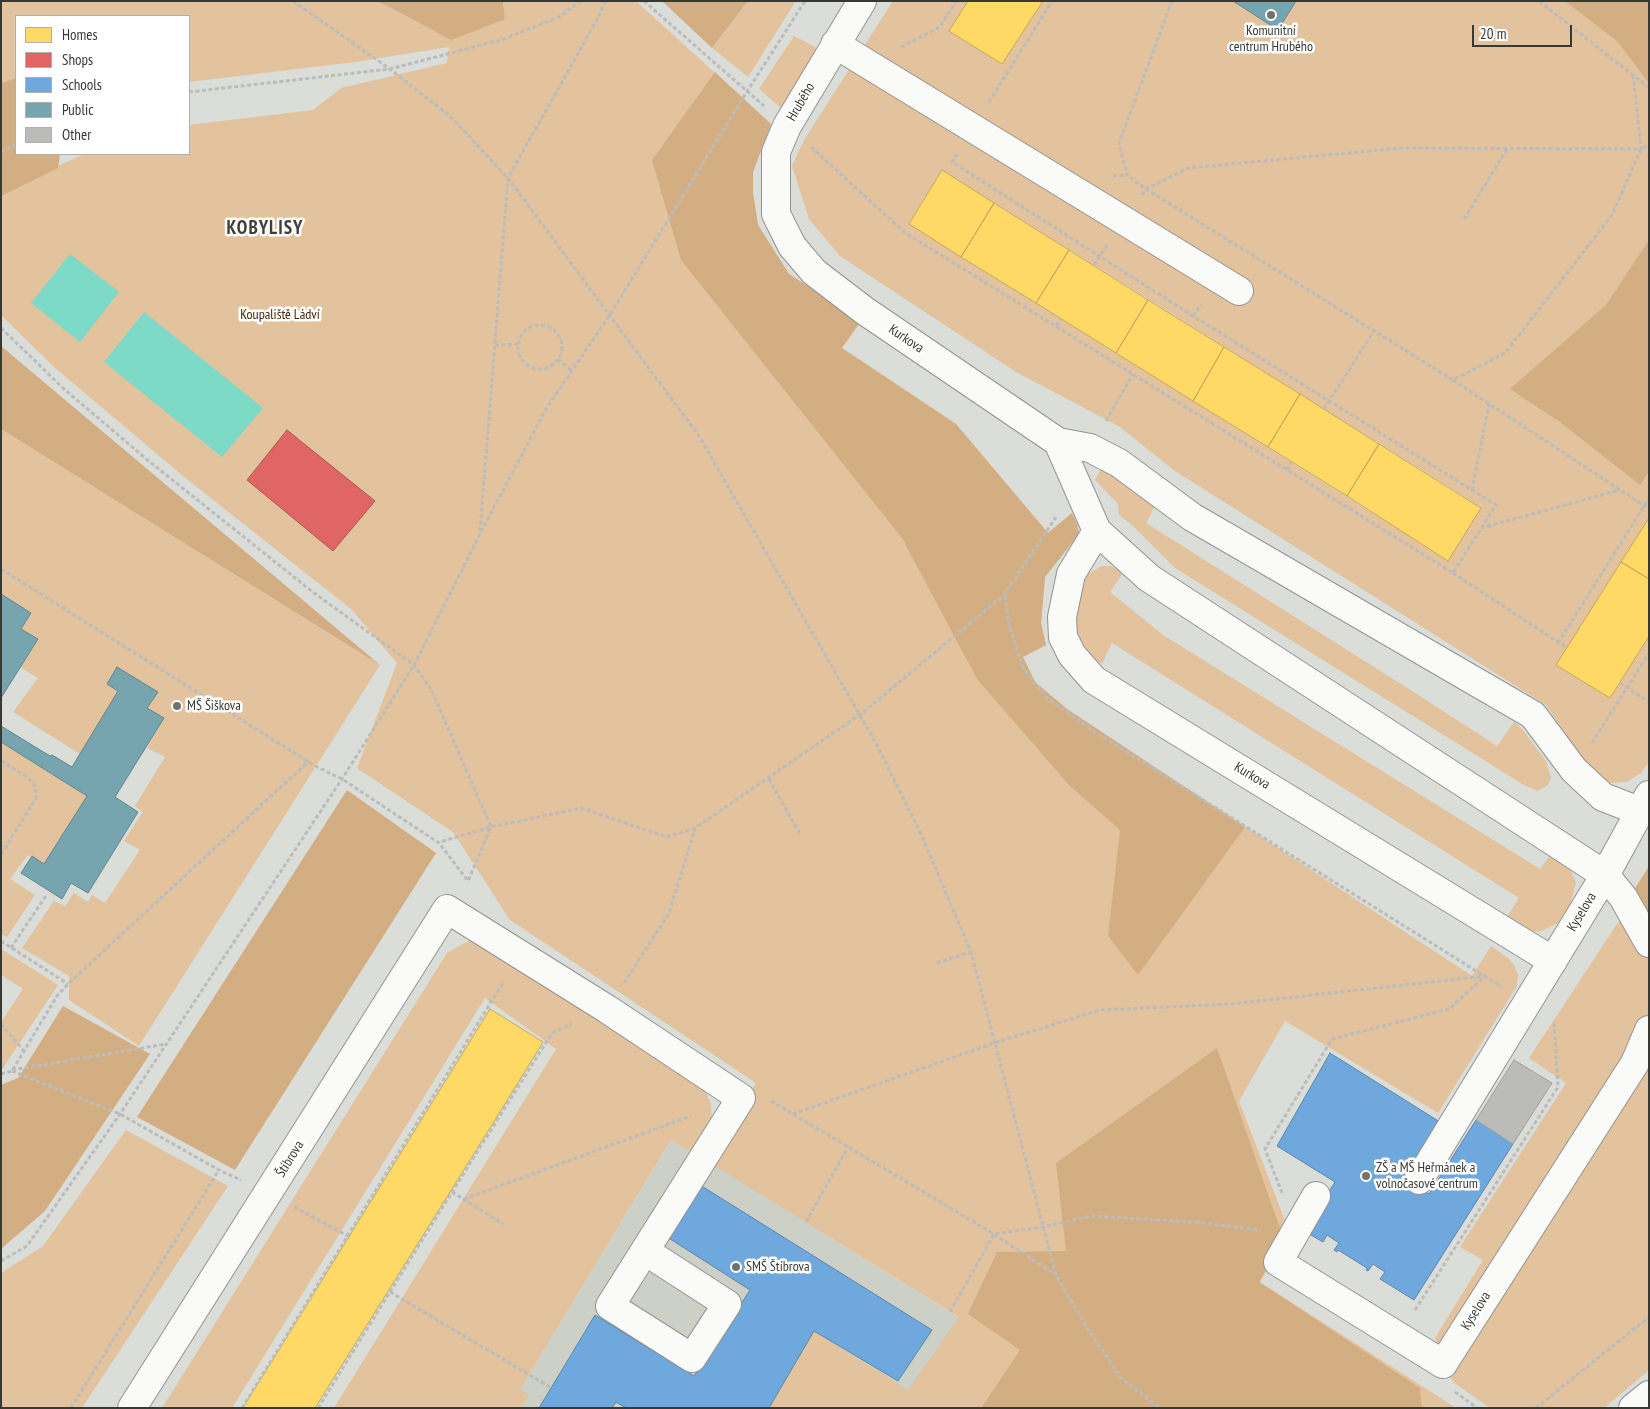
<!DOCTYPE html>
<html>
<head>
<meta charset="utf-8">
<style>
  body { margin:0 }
  #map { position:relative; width:1650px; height:1409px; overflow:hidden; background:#dbddd8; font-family:"PT Sans Narrow",sans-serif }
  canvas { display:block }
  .frame { position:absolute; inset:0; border:2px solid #383935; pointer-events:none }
  .legend { position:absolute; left:15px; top:15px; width:175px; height:140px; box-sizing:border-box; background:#fff; border:1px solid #afb0ae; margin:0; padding:6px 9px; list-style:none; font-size:15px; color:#383935 }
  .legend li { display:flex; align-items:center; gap:10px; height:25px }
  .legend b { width:25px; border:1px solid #afb0ae }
  .scale { position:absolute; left:1472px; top:25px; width:100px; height:22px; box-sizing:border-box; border:2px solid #383935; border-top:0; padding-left:6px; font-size:15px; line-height:18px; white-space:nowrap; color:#383935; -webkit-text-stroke:4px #fff; paint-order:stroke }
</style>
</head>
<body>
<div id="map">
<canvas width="1650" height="1409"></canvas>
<div class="frame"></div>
<ul class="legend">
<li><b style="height:14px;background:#ffd966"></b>Homes</li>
<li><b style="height:14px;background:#e06666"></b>Shops</li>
<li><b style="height:14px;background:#6fa8dc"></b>Schools</li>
<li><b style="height:14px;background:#76a5af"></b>Public</li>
<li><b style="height:14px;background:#bbbbb7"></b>Other</li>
</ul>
<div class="scale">20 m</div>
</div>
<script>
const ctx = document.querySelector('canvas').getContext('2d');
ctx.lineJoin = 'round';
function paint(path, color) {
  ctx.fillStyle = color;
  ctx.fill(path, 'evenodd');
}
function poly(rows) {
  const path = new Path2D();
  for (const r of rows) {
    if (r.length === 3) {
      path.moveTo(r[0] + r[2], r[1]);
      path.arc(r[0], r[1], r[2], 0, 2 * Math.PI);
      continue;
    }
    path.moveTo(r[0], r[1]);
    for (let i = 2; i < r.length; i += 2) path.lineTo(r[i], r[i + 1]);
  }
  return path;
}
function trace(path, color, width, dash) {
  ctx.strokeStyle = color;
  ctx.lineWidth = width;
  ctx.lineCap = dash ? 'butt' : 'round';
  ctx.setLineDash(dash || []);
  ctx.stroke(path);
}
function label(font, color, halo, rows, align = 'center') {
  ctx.font = font + ' "PT Sans Narrow",sans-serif';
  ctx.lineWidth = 5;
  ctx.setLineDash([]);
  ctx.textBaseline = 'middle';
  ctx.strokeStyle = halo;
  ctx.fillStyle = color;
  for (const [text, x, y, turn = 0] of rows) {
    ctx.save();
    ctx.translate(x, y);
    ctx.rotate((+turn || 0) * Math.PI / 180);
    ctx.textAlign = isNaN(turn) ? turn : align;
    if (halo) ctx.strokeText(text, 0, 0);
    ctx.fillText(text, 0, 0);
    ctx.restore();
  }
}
const built = poly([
  [672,1139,950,1312,1036,1364,1008,1408,522,1408,529,1395,520,1389]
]);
const green = poly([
  [1,1,375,1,390,7,505,19,503,1,636,1,771,124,753,172,753,193,758,225,789,274,861,321,842,348,956,424,1048,533,1072,513,1077,524,1079,534,1045,577,1041,623,1046,645,1023,657,1035,682,1067,709,1472,976,1491,946,1508,958,1514,965,1518,975,1517,986,1438,1113,1285,1021,1239,1101,1289,1231,1260,1282,1456,1408,1008,1408,1036,1364,1011,1349,1018,1354,981,1408,768,1408,814,1331,908,1390,959,1317,708,1162,756,1083,510,920,453,832,357,768,397,663,351,609,183,476,54,367,1,315,1,192,84,154,189,154,189,125,313,110,341,88,447,63,449,47,355,62,189,82,189,16,16,16,16,78,1,83],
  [748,1,796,1,748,77,712,48],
  [893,1,968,1,950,31,1002,64,1043,1,1233,1,1278,29,1296,1,1649,1,1649,518,1557,665,1610,698,1649,636,1649,762,1641,773,1627,782,1608,783,1591,772,1546,705,1175,471,1120,427,1016,372,840,256,809,219,792,166,804,140],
  [942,170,1481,507,1448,560,909,224],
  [794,36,819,49,781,108,759,89],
  [1,429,380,665,139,1046,69,1000,69,976,22,948,54,901,65,906,74,893,88,902,92,895,105,903,140,850,124,841,143,812,135,806,165,757,147,748,164,718,147,708,157,691,118,667,107,684,118,691,80,754,13,712,38,678,20,667,38,639,21,629,31,613,1,594],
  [1103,465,1158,500,1146,523,1420,696,1497,746,1514,722,1523,730,1546,761,1551,778,1548,785,1538,791,1524,785,1175,568,1133,526,1119,515,1118,504,1095,480],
  [1102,566,1111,566,1123,573,1110,592,1163,635,1540,869,1553,851,1568,864,1576,883,1570,905,1558,923,1542,931,1530,932,1505,920,1519,898,1112,643,1102,664,1089,655,1077,633,1072,617,1082,580,1091,572],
  [1,742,87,796,44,864,28,855,10,879,35,895,7,937,1,934],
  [1632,901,1649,921,1649,1370,1604,1408,1490,1408,1453,1382,1435,1338,1483,1260,1460,1247,1566,1083,1529,1058],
  [472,939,703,1085,711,1104,712,1122,697,1155,671,1140,520,1389,529,1395,522,1408,334,1408,556,1049,485,998,232,1408,162,1408,447,953],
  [1,949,58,985,3,1068,1,1068,1,1022,23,989,1,975],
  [126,1130,228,1186,82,1408,1,1408,1,1273,43,1246]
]);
const forest = poly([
  [375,1,503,1,505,19,451,40,390,7],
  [662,1,748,1,712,48],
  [1565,1,1649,1,1649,83,1618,42],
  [715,72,771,124,753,172,753,193,758,225,789,274,861,321,842,348,956,424,1048,533,1072,513,1077,524,1079,534,1045,577,1041,623,1046,645,1023,657,1035,682,1067,709,1245,827,1138,975,1108,936,1120,830,1069,785,977,679,902,538,681,260,652,160],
  [16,78,16,154,60,154,58,168,1,196,1,83],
  [1649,240,1649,471,1640,485,1560,422,1510,389,1606,305],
  [1,346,380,665,1,429],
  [347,790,436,853,235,1170,137,1117],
  [1649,866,1649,920,1631,895],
  [63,1006,150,1054,45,1211,1,1249,1,1085,18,1078],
  [1217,1048,1284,1240,1259,1282,1420,1388,1422,1408,981,1408,1020,1350,968,1314,997,1252,1066,1251,1056,1163]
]);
const water = poly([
  [70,254,119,292,80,342,31,303],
  [144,312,263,408,222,457,104,362]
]);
const homes = poly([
  [968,1,1043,1,1002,64,949,31,968,1],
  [942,170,994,203,961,257,909,224,942,170],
  [994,203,1069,250,1036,303,961,257,994,203],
  [1069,250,1148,300,1116,353,1036,303,1069,250],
  [1148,300,1224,347,1193,401,1116,353,1148,300],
  [1224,347,1300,394,1268,447,1193,401,1224,347],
  [1300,394,1379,444,1347,496,1268,447,1300,394],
  [1379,444,1481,508,1448,561,1347,496,1379,444],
  [1649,518,1649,579,1621,562,1649,518],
  [1621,562,1649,579,1649,636,1610,698,1556,665,1621,562],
  [490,1009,543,1042,495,1120,315,1408,243,1408,490,1009]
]);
const shops = poly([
  [287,430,375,501,333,551,247,480,287,430]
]);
const schools = poly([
  [1330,1053,1440,1122,1404,1179,1429,1194,1476,1120,1513,1144,1414,1300,1380,1279,1385,1272,1373,1264,1368,1271,1366,1270,1367,1268,1338,1250,1337,1252,1334,1250,1339,1243,1327,1235,1323,1242,1304,1231,1335,1182,1277,1146,1330,1053],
  [700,1185,932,1330,898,1381,814,1331,769,1408,626,1408,616,1402,612,1408,539,1408,595,1315,694,1376,750,1290,667,1237,700,1185]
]);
const public = poly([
  [1233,1,1296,1,1278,30,1233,1],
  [1,594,31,613,21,629,38,639,1,698,1,594],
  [117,667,158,692,147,708,164,718,115,797,138,812,88,893,71,883,62,899,21,873,32,856,44,864,87,796,1,742,1,726,50,756,52,755,72,767,118,691,107,684,117,667]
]);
const building = poly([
  [1514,1060,1552,1083,1513,1144,1476,1120,1514,1060]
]);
const path = poly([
  [293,1,390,69,451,117,508,178,699,436,877,745,920,832,971,952,1056,1275,1089,1331,1122,1379,1160,1408],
  [644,1,764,106],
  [1172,1,1119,143,1127,175,1146,189,1453,380,1505,353,1612,215,1641,149,1649,145],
  [1539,1,1649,88],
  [901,47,940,27,956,1],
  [189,92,390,69,504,39,559,17,581,1],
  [989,102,1052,1],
  [811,147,904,232,1453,573,1496,505,1193,316,952,162,957,154],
  [1,152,16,145],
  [1113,176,1127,175],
  [1142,195,1146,189,1188,168,1401,148,1641,149,1633,74],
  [1464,219,1507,149],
  [1094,265,1107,245],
  [1193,316,1201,304],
  [540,347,22],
  [1056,326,1061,319],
  [1,328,64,389,150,462,314,593,414,665,431,689,491,827,440,842],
  [495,345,518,344],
  [558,359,572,371],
  [1453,380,1649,509],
  [1324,409,1374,331],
  [1106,421,1133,374],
  [1287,470,1291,462],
  [1472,490,1489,404],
  [1481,528,1620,490],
  [480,531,508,178,599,16,605,1],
  [1,569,315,766,342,779,439,843,468,881,491,827,581,808,667,837,695,828,861,714,1004,595,1056,517],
  [1453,573,1567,648],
  [1005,596,1010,629,1024,670,1048,699,1095,732,1484,976],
  [1558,643,1649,498],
  [1620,683,1649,702],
  [1592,743,1649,653],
  [1,761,27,777,35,786,36,798,1,855],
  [769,779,800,834],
  [1,941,68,984],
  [11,948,47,894],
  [937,963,971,952],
  [624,983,669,913,695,829],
  [1,1024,24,1051],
  [12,1070,166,1044],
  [12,1071,120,1114,219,1170,241,1180],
  [1,1074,12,1071,57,996,68,984,309,761],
  [771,1101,994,1234,1056,1275],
  [793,1114,994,1043,1100,1010,1231,1004,1485,976],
  [452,1192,503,1224],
  [1282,1193,1265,1149,1332,1039,1449,1009,1485,976,1502,987],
  [464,1199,691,1116],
  [294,1207,348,1236],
  [806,1222,848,1147],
  [1,1261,27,1246,120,1114,342,779,414,665,480,534,546,409,609,316,748,90,805,1],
  [390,1292,550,1387],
  [1415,1310,1558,1087,1554,1021],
  [950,1312,994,1234,1043,1227,1091,1216,1194,1222,1261,1230],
  [1455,1392,1477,1408],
  [71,1408,219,1170],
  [242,1408,504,981],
  [318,1408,452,1192,552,1033,572,1024],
  [1536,1408,1649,1317]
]);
const minor = poly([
  [862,1,787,126,776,152,776,214,792,246,814,272,865,311,1058,442,1097,531,1149,578,1605,875,1623,897,1649,943],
  [835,44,1239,291],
  [1058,442,1090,448,1119,463,1192,517,1533,715,1574,770,1603,797,1639,811],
  [1097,531,1071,574,1062,617,1063,637,1072,655,1094,680,1553,961],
  [1419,1180,1605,875,1649,795],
  [1316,1196,1278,1262,1443,1364,1635,1063,1649,1030],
  [132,1408,447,909,607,1009,741,1098,610,1306,692,1358,727,1304,645,1251]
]);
const major = poly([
  [1633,1408,1649,1395]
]);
const markers = [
  [1271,15,5,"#71726e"],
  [177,706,5,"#71726e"],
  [1366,1176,5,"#71726e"],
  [736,1267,5,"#71726e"]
];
const poiNames = [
  ["Komunitní",1271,31,"center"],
  ["centrum Hrubého",1271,47,"center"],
  ["MŠ Šiškova",187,706],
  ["ZŠ a MŠ Heřmánek a",1376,1168],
  ["volnočasové centrum",1376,1184],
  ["SMŠ Štíbrova",746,1267]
];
const streetNames = [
  ["Hrubého",801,102,-60],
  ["Kurkova",906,339,34],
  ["Kurkova",1252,776,31],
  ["Kyselova",1582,912,-59],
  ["Štíbrova",290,1159,-58],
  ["Kyselova",1476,1311,-58]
];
const parkNames = [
  ["Koupaliště Ládví",280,315]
];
const districtNames = [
  ["KOBYLISY",265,229]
];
paint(built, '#cdd0c6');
paint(green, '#e3c29e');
paint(forest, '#d3ae83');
paint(water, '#7cdac6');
paint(homes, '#ffd966');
trace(homes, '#c3a957', 1);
paint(shops, '#e06666');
trace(shops, '#ae5857', 1);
paint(schools, '#6fa8dc');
trace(schools, '#5e87aa', 1);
paint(public, '#76a5af');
trace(public, '#63858a', 1);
paint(building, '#bbbbb7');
trace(building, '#a0a09d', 1);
trace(minor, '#939490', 30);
trace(major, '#939490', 30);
trace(path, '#bcbdbb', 3, [4, 2.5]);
trace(minor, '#fafaf9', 28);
trace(major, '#fafaf9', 28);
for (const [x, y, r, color] of markers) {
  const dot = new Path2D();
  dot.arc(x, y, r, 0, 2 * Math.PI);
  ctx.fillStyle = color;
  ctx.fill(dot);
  trace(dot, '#fff', 2);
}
label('14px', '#383935', '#fff', poiNames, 'left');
label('14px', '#383935', '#fff', streetNames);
label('14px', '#442808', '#fff', parkNames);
ctx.letterSpacing = '1px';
label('bold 19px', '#3f4139', '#fff', districtNames);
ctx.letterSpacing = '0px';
</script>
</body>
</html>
